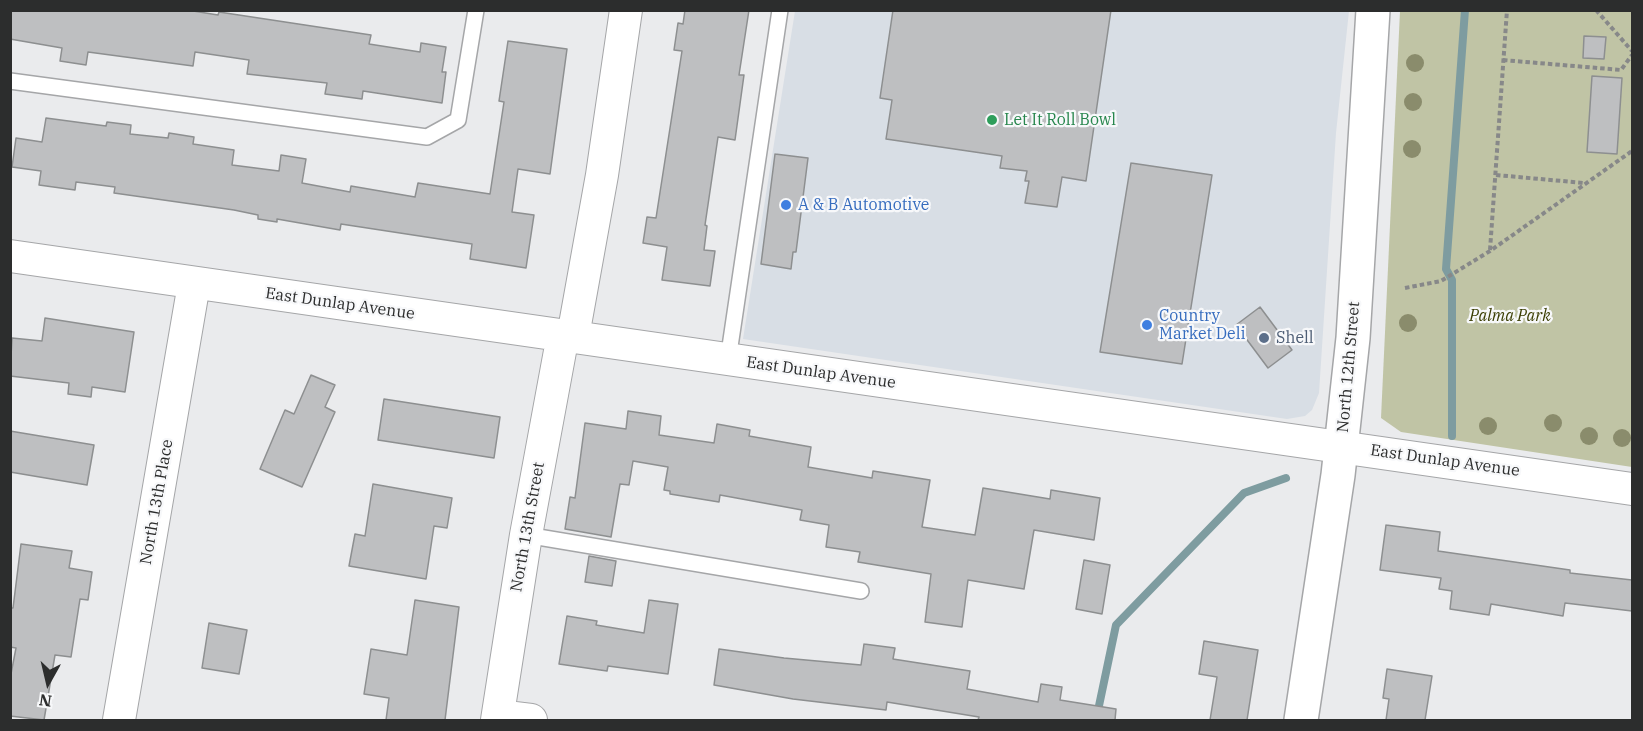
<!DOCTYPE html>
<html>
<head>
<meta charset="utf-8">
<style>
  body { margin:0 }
  #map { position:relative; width:1643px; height:731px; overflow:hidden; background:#eaebed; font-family:"IBM Plex Serif",serif }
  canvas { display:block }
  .frame { position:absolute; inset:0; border:12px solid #2c2d2d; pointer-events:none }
  .north { position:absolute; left:18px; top:653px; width:60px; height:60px; -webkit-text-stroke:4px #f7f8fa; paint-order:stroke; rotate:188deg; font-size:16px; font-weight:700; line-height:24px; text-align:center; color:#2c2d2d }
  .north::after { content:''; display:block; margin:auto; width:21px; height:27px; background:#2c2d2d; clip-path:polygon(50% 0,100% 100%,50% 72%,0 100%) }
</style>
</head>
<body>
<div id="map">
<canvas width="1643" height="731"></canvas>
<div class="frame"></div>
<div class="north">N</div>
</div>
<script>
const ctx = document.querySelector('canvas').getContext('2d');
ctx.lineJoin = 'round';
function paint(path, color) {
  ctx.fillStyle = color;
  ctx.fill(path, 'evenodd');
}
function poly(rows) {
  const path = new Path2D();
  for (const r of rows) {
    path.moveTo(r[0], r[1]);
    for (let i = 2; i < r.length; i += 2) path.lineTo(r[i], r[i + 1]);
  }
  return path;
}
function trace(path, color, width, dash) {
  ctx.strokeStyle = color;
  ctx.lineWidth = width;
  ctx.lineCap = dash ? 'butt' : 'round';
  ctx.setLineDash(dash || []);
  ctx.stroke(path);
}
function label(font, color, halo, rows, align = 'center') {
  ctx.font = font + ' "IBM Plex Serif",serif';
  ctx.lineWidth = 4.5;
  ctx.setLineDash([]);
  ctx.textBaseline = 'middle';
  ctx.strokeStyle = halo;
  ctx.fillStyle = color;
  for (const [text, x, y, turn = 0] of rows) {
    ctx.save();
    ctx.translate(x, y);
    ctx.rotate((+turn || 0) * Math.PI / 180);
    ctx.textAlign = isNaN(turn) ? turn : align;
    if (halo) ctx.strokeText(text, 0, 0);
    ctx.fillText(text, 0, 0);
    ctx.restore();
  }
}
const built = poly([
  [795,11,1349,11,1336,133,1319,393,1312,410,1305,416,1287,419,743,339]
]);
const green = poly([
  [1400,11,1632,11,1632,467,1401,432,1381,418]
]);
const stream = poly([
  [1452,436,1452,280,1446,269,1465,10],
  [1096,720,1116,625,1244,493,1286,478]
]);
const building = poly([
  [10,10,187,10,218,15,219,12,371,35,369,44,420,52,421,43,446,47,442,72,446,72,442,103,363,91,362,99,325,94,327,83,247,74,249,60,195,52,193,66,88,52,86,65,60,61,62,48,10,39,10,10],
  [685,10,749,10,739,75,744,75,735,140,718,137,705,225,707,226,704,250,715,251,710,286,662,280,667,247,643,243,647,217,656,218,682,51,674,50,678,23,683,24,685,10],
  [893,10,1111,10,1086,181,1062,177,1057,207,1025,203,1029,181,1025,181,1027,171,1000,168,1002,156,886,139,892,100,880,98,893,10],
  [1584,36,1606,37,1604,59,1583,58,1584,36],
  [508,41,567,49,550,174,518,169,512,212,534,215,526,268,470,259,472,244,341,224,340,230,277,219,277,222,258,219,258,215,234,210,114,193,115,187,76,182,75,190,39,185,41,171,12,167,16,138,42,142,46,118,106,126,107,122,131,125,130,134,168,138,169,133,194,137,193,144,234,150,232,165,279,171,281,155,306,159,302,183,350,192,351,186,415,197,418,183,490,194,504,102,499,101,508,41],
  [1592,76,1622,78,1617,154,1587,152,1592,76],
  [775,154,808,158,796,252,793,252,791,269,761,264,775,154],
  [1131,163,1212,175,1182,364,1100,352,1131,163],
  [1260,307,1292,350,1268,368,1236,325,1260,307],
  [45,318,134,332,125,392,92,387,91,397,68,394,69,383,10,376,12,338,42,341,45,318],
  [311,375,335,385,325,407,335,412,302,487,260,469,285,410,294,414,311,375],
  [384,399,500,417,494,458,378,440,384,399],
  [628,411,661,416,659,435,714,443,717,424,750,430,749,436,811,447,808,467,872,478,873,471,930,480,922,527,975,535,983,488,1050,499,1051,490,1100,498,1094,540,1034,530,1024,589,968,580,962,627,925,622,931,574,858,562,860,552,826,547,829,525,800,520,802,510,720,495,719,502,670,494,670,491,664,490,668,467,633,461,629,485,620,484,611,537,565,529,570,497,575,498,585,423,626,429,628,411],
  [10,431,94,445,87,485,10,472,10,431],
  [373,484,452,498,447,528,434,526,426,579,349,566,355,534,365,536,373,484],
  [1386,525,1440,532,1438,551,1570,570,1570,573,1632,580,1632,611,1565,603,1563,616,1491,604,1489,615,1450,609,1452,591,1439,589,1441,578,1380,570,1386,525],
  [21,544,72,551,69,568,92,572,88,600,80,599,71,657,55,655,44,720,10,716,10,679,16,648,10,647,10,608,13,608,21,544],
  [589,556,616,561,612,586,585,582,589,556],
  [1084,560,1110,565,1102,614,1076,609,1084,560],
  [415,600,459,607,445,720,386,720,389,698,364,694,371,649,407,655,415,600],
  [649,600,678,604,668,674,608,666,607,671,559,664,567,616,597,621,596,625,644,633,649,600],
  [209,623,247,630,239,674,202,668,209,623],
  [1204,641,1258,650,1247,720,1210,720,1217,677,1199,674,1204,641],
  [864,644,895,648,893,659,970,671,967,689,1038,702,1041,684,1062,687,1060,700,1116,709,1115,720,978,720,979,717,887,702,886,710,793,699,714,685,719,649,784,658,861,665,864,644],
  [1387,669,1432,676,1425,720,1386,720,1389,699,1383,698,1387,669]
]);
const path = poly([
  [1596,10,1632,51],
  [1503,60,1621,70,1632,55],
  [1496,175,1584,183],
  [1490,250,1507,10],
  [1405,288,1441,281,1490,251,1632,151]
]);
const service = poly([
  [10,81,427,137,458,120,476,10],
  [728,360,780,10],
  [526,535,861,591]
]);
const minor = poly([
  [10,256,1632,489],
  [573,336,602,175,626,10],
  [498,716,531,720],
  [119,720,194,284],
  [497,720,526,535,563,335]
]);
const tertiary = poly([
  [1301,720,1338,475,1353,338,1373,10]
]);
const trees = [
  [1415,63],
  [1413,102],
  [1412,149],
  [1408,323],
  [1553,423],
  [1488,426],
  [1589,436],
  [1622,438]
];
const markers = [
  [992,120,6,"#2e9e5b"],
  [786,205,6,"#3f7fe0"],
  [1147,325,6,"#3f7fe0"],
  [1264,338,6,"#5c6f8a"]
];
const leisureNames = [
  ["Let It Roll Bowl",1004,120]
];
const shopNames = [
  ["A & B Automotive",798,205],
  ["Country",1159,316],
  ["Market Deli",1159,334]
];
const streetNames = [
  ["East Dunlap Avenue",340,304,8],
  ["North 12th Street",1349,367,-85],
  ["East Dunlap Avenue",821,373,8],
  ["East Dunlap Avenue",1445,461,8],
  ["North 13th Place",157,502,-80],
  ["North 13th Street",528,527,-80]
];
const parkNames = [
  ["Palma Park",1510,316]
];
const serviceNames = [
  ["Shell",1276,338]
];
paint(built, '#d8dee5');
paint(green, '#c0c4a5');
trace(stream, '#7e9ca0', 8);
paint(building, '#bebfc1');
trace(building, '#8d8f90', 1.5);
trace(service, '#a5a6a8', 18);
trace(minor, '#a5a6a8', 34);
trace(tertiary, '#a5a6a8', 36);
trace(path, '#878889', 4, [4.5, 3]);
trace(service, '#fff', 15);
trace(minor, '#fff', 32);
trace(tertiary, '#fff', 33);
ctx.fillStyle = '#8a8c6c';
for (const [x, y] of trees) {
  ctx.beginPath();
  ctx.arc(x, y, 9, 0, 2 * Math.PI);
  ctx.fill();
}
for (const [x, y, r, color] of markers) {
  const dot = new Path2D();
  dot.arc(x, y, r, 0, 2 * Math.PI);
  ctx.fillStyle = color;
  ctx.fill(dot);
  trace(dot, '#f7f8fa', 2);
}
label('16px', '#27864d', '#f7f8fa', leisureNames, 'left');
label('16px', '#366cbe', '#f7f8fa', shopNames, 'left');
label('16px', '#2c2d2d', '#f7f8fa', streetNames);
label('italic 16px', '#3b3e03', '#f7f8fa', parkNames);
label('16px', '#4e5e75', '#f7f8fa', serviceNames, 'left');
</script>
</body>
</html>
